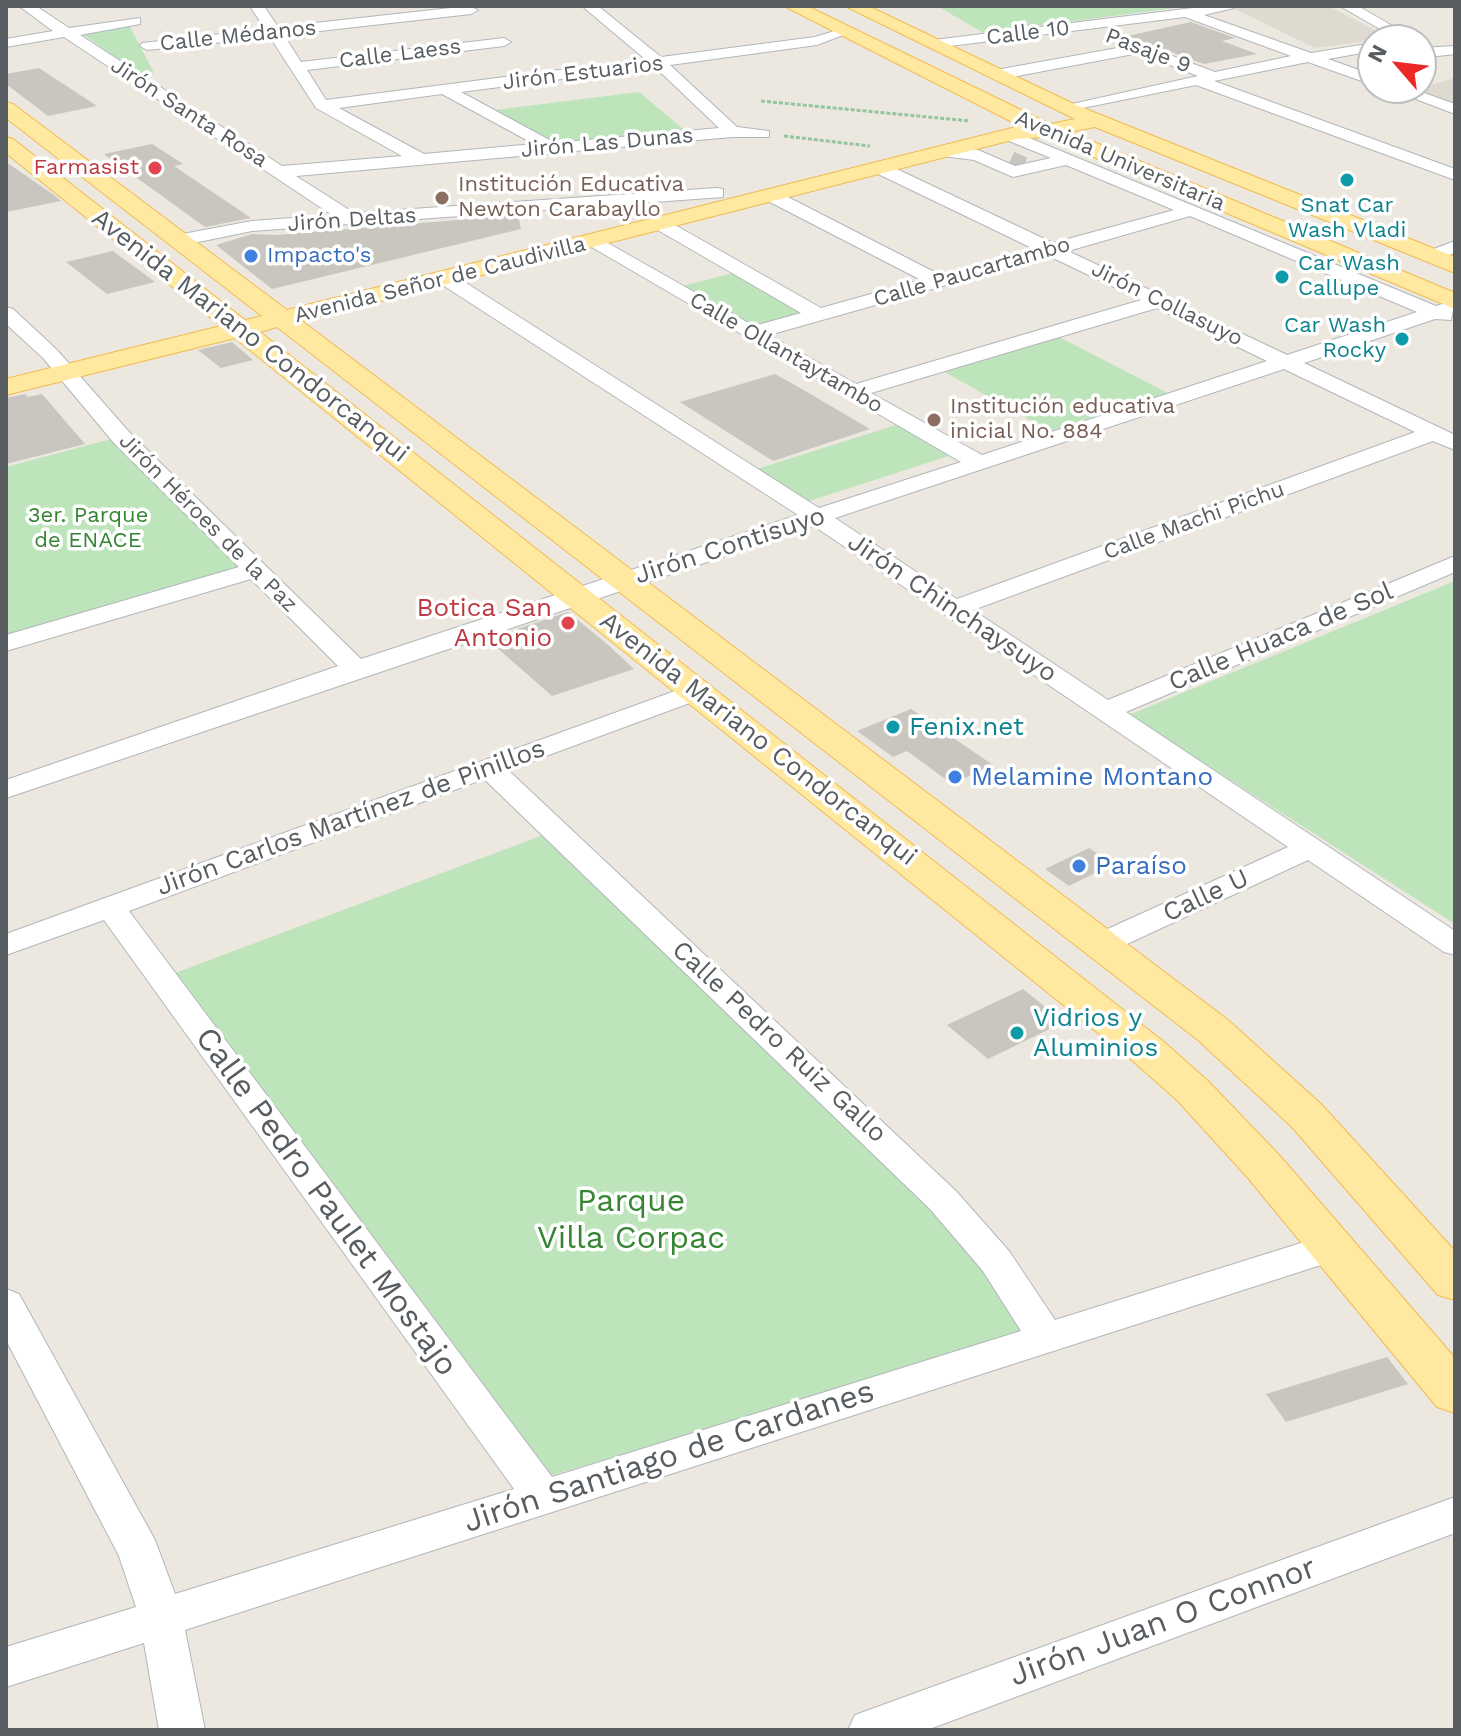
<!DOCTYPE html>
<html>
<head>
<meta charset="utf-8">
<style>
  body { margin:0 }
  #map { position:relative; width:1461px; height:1736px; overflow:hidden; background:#ece8df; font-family:"Work Sans",sans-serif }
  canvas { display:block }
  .frame { position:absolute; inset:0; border:8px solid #585d61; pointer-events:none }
  .north { position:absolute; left:1357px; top:24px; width:80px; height:80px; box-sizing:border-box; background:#fff; border:2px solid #bcbec0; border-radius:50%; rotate:298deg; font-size:22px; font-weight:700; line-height:32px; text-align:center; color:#585d61 }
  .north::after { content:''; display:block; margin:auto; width:28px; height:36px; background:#eb2826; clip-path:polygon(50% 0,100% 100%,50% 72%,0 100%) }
</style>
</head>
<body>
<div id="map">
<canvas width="1461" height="1736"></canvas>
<div class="frame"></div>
<div class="north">N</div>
</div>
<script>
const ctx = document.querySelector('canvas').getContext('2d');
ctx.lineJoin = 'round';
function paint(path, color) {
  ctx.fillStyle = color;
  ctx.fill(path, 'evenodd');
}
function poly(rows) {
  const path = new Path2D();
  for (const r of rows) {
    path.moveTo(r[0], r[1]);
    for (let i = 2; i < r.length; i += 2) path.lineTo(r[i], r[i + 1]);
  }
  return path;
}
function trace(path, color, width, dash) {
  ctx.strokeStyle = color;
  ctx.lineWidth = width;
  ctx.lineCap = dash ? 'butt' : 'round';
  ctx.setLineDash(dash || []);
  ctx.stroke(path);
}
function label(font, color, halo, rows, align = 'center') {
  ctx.font = font + ' "Work Sans",sans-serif';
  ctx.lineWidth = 7;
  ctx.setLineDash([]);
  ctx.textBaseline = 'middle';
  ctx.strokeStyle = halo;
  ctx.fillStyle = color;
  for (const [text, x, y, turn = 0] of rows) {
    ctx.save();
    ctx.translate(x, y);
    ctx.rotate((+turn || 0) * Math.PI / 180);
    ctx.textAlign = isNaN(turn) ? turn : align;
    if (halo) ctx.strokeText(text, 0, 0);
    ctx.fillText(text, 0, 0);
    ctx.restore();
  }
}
const education = poly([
  [1229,6,1328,6,1391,38,1315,48],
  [1455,78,1455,105,1409,88,1421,88]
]);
const green = poly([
  [937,6,1189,6,984,33],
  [129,25,154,73,141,75,81,33],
  [639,92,689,134,556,145,495,110],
  [733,273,804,314,750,329,679,287],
  [1059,337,1168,393,1049,431,943,371],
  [899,424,952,455,806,502,757,469],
  [111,439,239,567,6,636,6,467],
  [1455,581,1455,924,1129,715],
  [549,833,929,1202,964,1243,1026,1333,546,1477,175,973]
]);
const building = poly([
  [1191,22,1235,38,1222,41,1257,54,1204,64,1127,36],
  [39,68,97,106,48,116,6,84,6,74],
  [152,144,183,164,174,166,251,218,205,227,104,154],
  [6,162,54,195,61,201,6,212],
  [518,215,521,229,272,289,216,245,252,234,276,235],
  [113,251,155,282,107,294,66,262],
  [232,342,253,360,221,368,198,350],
  [775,374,800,388,870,429,773,461,680,402],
  [25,394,28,397,42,394,85,444,6,464,6,398],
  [568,612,607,644,634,669,552,696,487,639],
  [911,709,930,722,993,765,952,784,907,751,893,757,857,731],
  [1089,848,1113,864,1069,886,1045,869],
  [1023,989,1064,1022,988,1059,947,1025],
  [1387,1357,1408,1384,1286,1422,1266,1394]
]);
const minorTunnel = poly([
  [1011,159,1024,165]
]);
const path = poly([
  [761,101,970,121],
  [784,136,870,146]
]);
const minor = poly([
  [19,6,36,6,69,28,140,18,140,24,80,35,282,166,402,156,316,108,270,37,147,50,140,46,142,43,265,29,250,6,264,6,278,27,469,6,478,10,471,14,284,35,301,62,504,38,511,42,504,46,307,70,326,100,645,59,582,6,598,6,661,57,815,37,844,28,851,32,817,45,670,65,737,127,769,131,769,137,732,137,296,176,354,213,717,188,723,189,723,197,252,231,179,246,170,240,172,236,252,221,332,215,64,37,6,47,6,39,53,31,19,6],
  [655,67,719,128,555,143,461,92,655,67],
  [442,94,534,144,424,154,339,108,442,94],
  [1209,6,1234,8,1204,15,1311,53,1373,43,1373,51,1328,59,1373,75,1373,85,1308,62,1214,81,1455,169,1455,180,1196,85,1063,112,1063,106,1198,76,1139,53,996,80,988,75,996,70,1123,47,1115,41,1122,37,1215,72,1291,56,1185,17,934,48,927,44,934,40,1209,6],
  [1340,6,1358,6,1417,40,1399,40,1340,6],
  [1455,46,1455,54,1421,58,1421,48,1455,46],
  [1387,88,1410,88,1455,104,1455,114,1387,88],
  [1010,130,1436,306,1455,300,1451,320,1435,319,1304,363,1455,435,1455,450,1433,441,973,610,1108,700,1455,556,1455,572,1126,712,1455,931,1455,955,1444,952,1308,860,1112,951,1101,954,1090,951,1085,944,1090,937,1288,847,814,526,6,798,6,780,338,666,251,579,6,651,6,635,239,567,114,443,43,358,6,324,6,307,13,309,57,350,130,433,361,659,798,515,438,282,435,278,438,274,452,274,819,508,961,462,583,242,592,236,599,238,754,326,801,313,656,229,656,221,668,221,821,308,921,280,768,201,768,193,780,193,940,275,1034,249,872,171,872,163,884,163,1053,243,1174,210,1066,165,1013,177,974,160,943,156,935,151,943,146,978,150,1015,166,1051,158,1004,139,1004,131,1010,130],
  [1190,216,1417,312,1287,355,1068,251,1190,216],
  [1049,256,1141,300,856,384,769,335,1049,256],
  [1157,308,1267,361,982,455,871,393,1157,308],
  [1284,369,1415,432,957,599,835,518,1284,369],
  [1455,241,1455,253,1427,261,1418,255,1455,241],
  [697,683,706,685,710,691,706,697,508,770,956,1191,1009,1251,1055,1320,1333,1233,1346,1237,1351,1247,1346,1257,185,1630,205,1730,159,1730,144,1643,6,1687,6,1647,136,1607,119,1556,6,1340,6,1289,19,1294,155,1540,175,1594,514,1489,104,920,6,955,6,934,697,683],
  [484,779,930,1209,983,1271,1021,1331,552,1477,129,911,484,779],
  [1455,1497,1455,1533,927,1730,848,1730,855,1715,1455,1497]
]);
const major = poly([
  [784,6,807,6,1050,124,1075,119,845,6,868,6,1076,105,1455,257,1455,273,1095,127,1070,132,1455,293,1455,309,1046,137,1016,139,302,321,1228,1020,1321,1104,1455,1251,1455,1300,1438,1295,1291,1126,1198,1040,277,327,260,332,1164,1042,1208,1081,1280,1156,1455,1358,1455,1413,1437,1407,1248,1178,1178,1101,1134,1062,235,338,6,395,6,379,221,326,6,153,6,137,13,139,245,320,262,316,6,118,6,102,13,104,287,310,1020,126,784,6]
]);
const markers = [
  [155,168,8,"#e0444e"],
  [1347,180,8,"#0f9aa8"],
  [442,198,8,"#8d6e63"],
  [251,256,8,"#3f7fe0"],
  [1282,277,8,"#0f9aa8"],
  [1402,339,8,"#0f9aa8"],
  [934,420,8,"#8d6e63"],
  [568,623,8,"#e0444e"],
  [893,727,8,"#0f9aa8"],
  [955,777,8,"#3f7fe0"],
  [1079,866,8,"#3f7fe0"],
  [1017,1033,8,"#0f9aa8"]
];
const farStreetnames = [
  ["Calle 10",1028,33,-7],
  ["Calle Médanos",238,36,-6],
  ["Pasaje 9",1148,51,21],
  ["Calle Laess",400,54,-7],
  ["Jirón Estuarios",583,73,-7],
  ["Jirón Santa Rosa",189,113,33],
  ["Jirón Las Dunas",607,143,-5],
  ["Avenida Universitaria",1120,161,23],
  ["Jirón Deltas",352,220,-4],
  ["Calle Paucartambo",972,272,-16],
  ["Avenida Señor de Caudivilla",440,280,-14],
  ["Jirón Collasuyo",1167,304,26],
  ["Calle Ollantaytambo",786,353,30],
  ["Calle Machi Pichu",1194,521,-20],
  ["Jirón Héroes de la Paz",208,523,45]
];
const farHealthnames = [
  ["Farmasist",139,168]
];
const farEducationnames = [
  ["Institución Educativa",458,185],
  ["Newton Carabayllo",458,210],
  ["Institución educativa",950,407],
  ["inicial No. 884",950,432]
];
const farCulturenames = [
  ["Snat Car",1347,206],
  ["Wash Vladi",1347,231],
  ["Car Wash",1298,264,"left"],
  ["Callupe",1298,289,"left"],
  ["Car Wash",1386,326,"right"],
  ["Rocky",1386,351,"right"]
];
const farShopnames = [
  ["Impacto's",267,256]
];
const farParknames = [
  ["3er. Parque",88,516],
  ["de ENACE",88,541]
];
const streetNames = [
  ["Avenida Mariano Condorcanqui",250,336,38],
  ["Jirón Contisuyo",730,546,-18],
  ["Jirón Chinchaysuyo",952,608,34],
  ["Calle Huaca de Sol",1281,637,-23],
  ["Avenida Mariano Condorcanqui",758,739,38],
  ["Jirón Carlos Martínez de Pinillos",351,818,-20],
  ["Calle U",1206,896,-25],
  ["Calle Pedro Ruiz Gallo",779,1042,43]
];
const healthNames = [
  ["Botica San",552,608],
  ["Antonio",552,638]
];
const cultureNames = [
  ["Fenix.net",909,727],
  ["Vidrios y",1033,1018],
  ["Aluminios",1033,1048]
];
const shopNames = [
  ["Melamine Montano",971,777],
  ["Paraíso",1095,866]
];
const nearStreetnames = [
  ["Calle Pedro Paulet Mostajo",326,1202,54],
  ["Jirón Santiago de Cardanes",669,1457,-18],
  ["Jirón Juan O Connor",1163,1622,-20]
];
const nearParknames = [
  ["Parque",631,1202],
  ["Villa Corpac",631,1239]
];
paint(education, '#dedad0');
paint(green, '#bde4bb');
paint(building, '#c9c5bf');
trace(minorTunnel, '#c7c5c0', 16, [16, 8]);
trace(minor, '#b2b6bb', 2);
trace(major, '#f3ba51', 2);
trace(path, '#94c59f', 3, [4, 2]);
paint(minor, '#fff');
paint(major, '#ffe9a1');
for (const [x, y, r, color] of markers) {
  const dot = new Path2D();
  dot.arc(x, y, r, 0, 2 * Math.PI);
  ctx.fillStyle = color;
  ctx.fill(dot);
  trace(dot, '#fff', 3);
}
label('22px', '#585d61', '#fff', farStreetnames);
label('22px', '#be3a42', '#fff', farHealthnames, 'right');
label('22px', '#785e54', '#fff', farEducationnames, 'left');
label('22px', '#0d838f', '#fff', farCulturenames);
label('22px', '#366cbe', '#fff', farShopnames, 'left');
label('22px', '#358533', '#fff', farParknames);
label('26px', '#585d61', '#fff', streetNames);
label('26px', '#be3a42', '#fff', healthNames, 'right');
label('26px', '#0d838f', '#fff', cultureNames, 'left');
label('26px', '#366cbe', '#fff', shopNames, 'left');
label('32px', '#585d61', '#fff', nearStreetnames);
label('32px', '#358533', '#fff', nearParknames);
</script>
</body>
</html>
